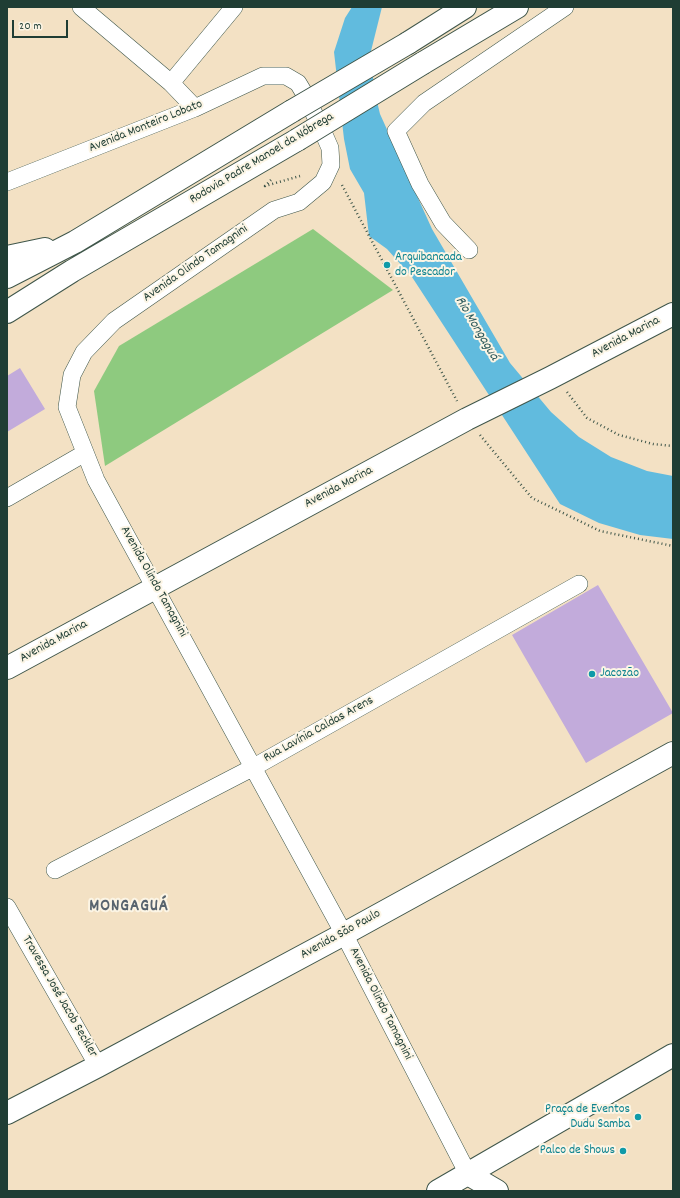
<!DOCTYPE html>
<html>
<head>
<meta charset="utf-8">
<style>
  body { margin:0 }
  #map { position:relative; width:680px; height:1198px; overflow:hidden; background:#f3e1c4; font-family:Dekko,sans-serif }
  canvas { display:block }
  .frame { position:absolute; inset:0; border:8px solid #1f3d34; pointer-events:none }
  .scale { position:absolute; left:12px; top:20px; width:56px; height:18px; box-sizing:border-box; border:2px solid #1f3d34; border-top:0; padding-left:5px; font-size:12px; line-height:14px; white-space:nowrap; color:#1f3d34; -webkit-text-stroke:3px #fcf5e5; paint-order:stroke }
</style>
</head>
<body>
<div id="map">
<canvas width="680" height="1198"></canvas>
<div class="frame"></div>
<div class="scale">20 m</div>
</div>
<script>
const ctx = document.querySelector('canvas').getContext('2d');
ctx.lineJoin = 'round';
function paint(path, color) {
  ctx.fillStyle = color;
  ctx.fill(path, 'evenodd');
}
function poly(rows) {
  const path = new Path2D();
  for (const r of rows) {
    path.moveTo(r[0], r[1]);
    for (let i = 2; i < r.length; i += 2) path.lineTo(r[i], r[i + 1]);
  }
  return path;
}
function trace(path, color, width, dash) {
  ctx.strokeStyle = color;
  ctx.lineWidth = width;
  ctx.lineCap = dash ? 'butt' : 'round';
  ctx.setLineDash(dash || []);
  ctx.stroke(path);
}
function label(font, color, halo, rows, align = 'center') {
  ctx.font = font + ' Dekko,sans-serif';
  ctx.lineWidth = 4;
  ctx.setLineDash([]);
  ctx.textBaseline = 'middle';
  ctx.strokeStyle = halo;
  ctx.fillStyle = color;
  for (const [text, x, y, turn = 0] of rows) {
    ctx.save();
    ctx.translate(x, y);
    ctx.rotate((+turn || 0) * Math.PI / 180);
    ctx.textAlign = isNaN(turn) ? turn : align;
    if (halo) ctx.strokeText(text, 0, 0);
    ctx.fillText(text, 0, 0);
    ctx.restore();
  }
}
const green = poly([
  [313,229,393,290,105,466,94,391,119,346]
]);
const water = poly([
  [352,7,382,7,371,51,374,89,380,114,432,229,510,363,551,412,579,437,611,457,647,471,673,476,673,539,640,535,599,523,560,504,412,277,387,249,369,236,364,193,350,169,344,139,334,52,345,18]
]);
const building = poly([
  [20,368,45,409,7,432,7,376],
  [598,585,673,713,586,763,512,635]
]);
const path = poly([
  [271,180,265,186,300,176],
  [342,185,457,401],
  [567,392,587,418,619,435,653,444,673,446],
  [480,435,532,498,600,531,673,546]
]);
const minor = poly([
  [81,7,171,83,195,108],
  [171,83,234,7],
  [7,182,195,108,263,76,286,76,298,83,304,93,323,132,330,148,331,165,323,182,299,202,274,210,114,321,84,352,72,375,67,407,96,480,344,934,468,1174],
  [469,250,443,223,420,184,396,131,424,103,565,7],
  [7,498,85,453],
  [55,870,254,767,579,584],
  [7,907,98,1066]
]);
const tertiary = poly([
  [7,668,467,419,550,378,673,314],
  [468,1174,497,1191],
  [438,1191,673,1055]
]);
const secondary = poly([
  [7,1113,98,1066,344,934,673,753]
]);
const trunk = poly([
  [408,43,465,7],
  [423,63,517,7],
  [7,257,45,249],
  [7,277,75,242,292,111],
  [7,312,72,271,297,140]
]);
const trunkBridge = poly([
  [292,111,408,43],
  [297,140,423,63]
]);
const markers = [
  [387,265,4,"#0f9aa8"],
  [592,674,4,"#0f9aa8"],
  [638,1117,4,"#0f9aa8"],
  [623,1151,4,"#0f9aa8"]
];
const streetNames = [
  ["Avenida Monteiro Lobato",146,127,-22],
  ["Rodovia Padre Manoel da Nóbrega",262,159,-31],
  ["Avenida Olindo Tamagnini",196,264,-35],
  ["Avenida Marina",626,338,-28],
  ["Avenida Marina",339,488,-28],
  ["Avenida Olindo Tamagnini",153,582,61],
  ["Avenida Marina",54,642,-29],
  ["Rua Lavínia Caldas Arens",319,730,-29],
  ["Avenida São Paulo",341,935,-29],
  ["Travessa José Jacob Seckler",59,997,60],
  ["Avenida Olindo Tamagnini",380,1004,63]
];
const cultureNames = [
  ["Arquibancada",395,258],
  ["do Pescador",395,273],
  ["Jacozão",600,674],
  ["Praça de Eventos",630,1110,"right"],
  ["Dudu Samba",630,1125,"right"],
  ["Palco de Shows",615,1151,"right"]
];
const waterNames = [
  ["Rio Mongaguá",476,329,59]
];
const districtNames = [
  ["MONGAGUÁ",129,908]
];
paint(green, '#8eca7f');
paint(water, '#61bbde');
paint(building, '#c2abdb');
trace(minor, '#3f564a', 18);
trace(tertiary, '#3f564a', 24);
trace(secondary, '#3f564a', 24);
trace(trunk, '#3f564a', 24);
trace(path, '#3f564a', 2.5, [1, 3]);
trace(minor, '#fff', 17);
trace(tertiary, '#fff', 22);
trace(secondary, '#fff', 22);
trace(trunk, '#fff', 22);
trace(trunkBridge, '#3f564a', 24, []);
trace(trunkBridge, '#fff', 22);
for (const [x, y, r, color] of markers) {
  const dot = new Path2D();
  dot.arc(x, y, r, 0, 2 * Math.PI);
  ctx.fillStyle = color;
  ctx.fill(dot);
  trace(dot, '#fcf5e5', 1.5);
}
label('13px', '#1f3d34', '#fcf5e5', streetNames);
label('13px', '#0d838f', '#fcf5e5', cultureNames, 'left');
label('italic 14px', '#305c5e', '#fcf5e5', waterNames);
ctx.letterSpacing = '1px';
label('bold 17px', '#58646e', '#fcf5e5', districtNames);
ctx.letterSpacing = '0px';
</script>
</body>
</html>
